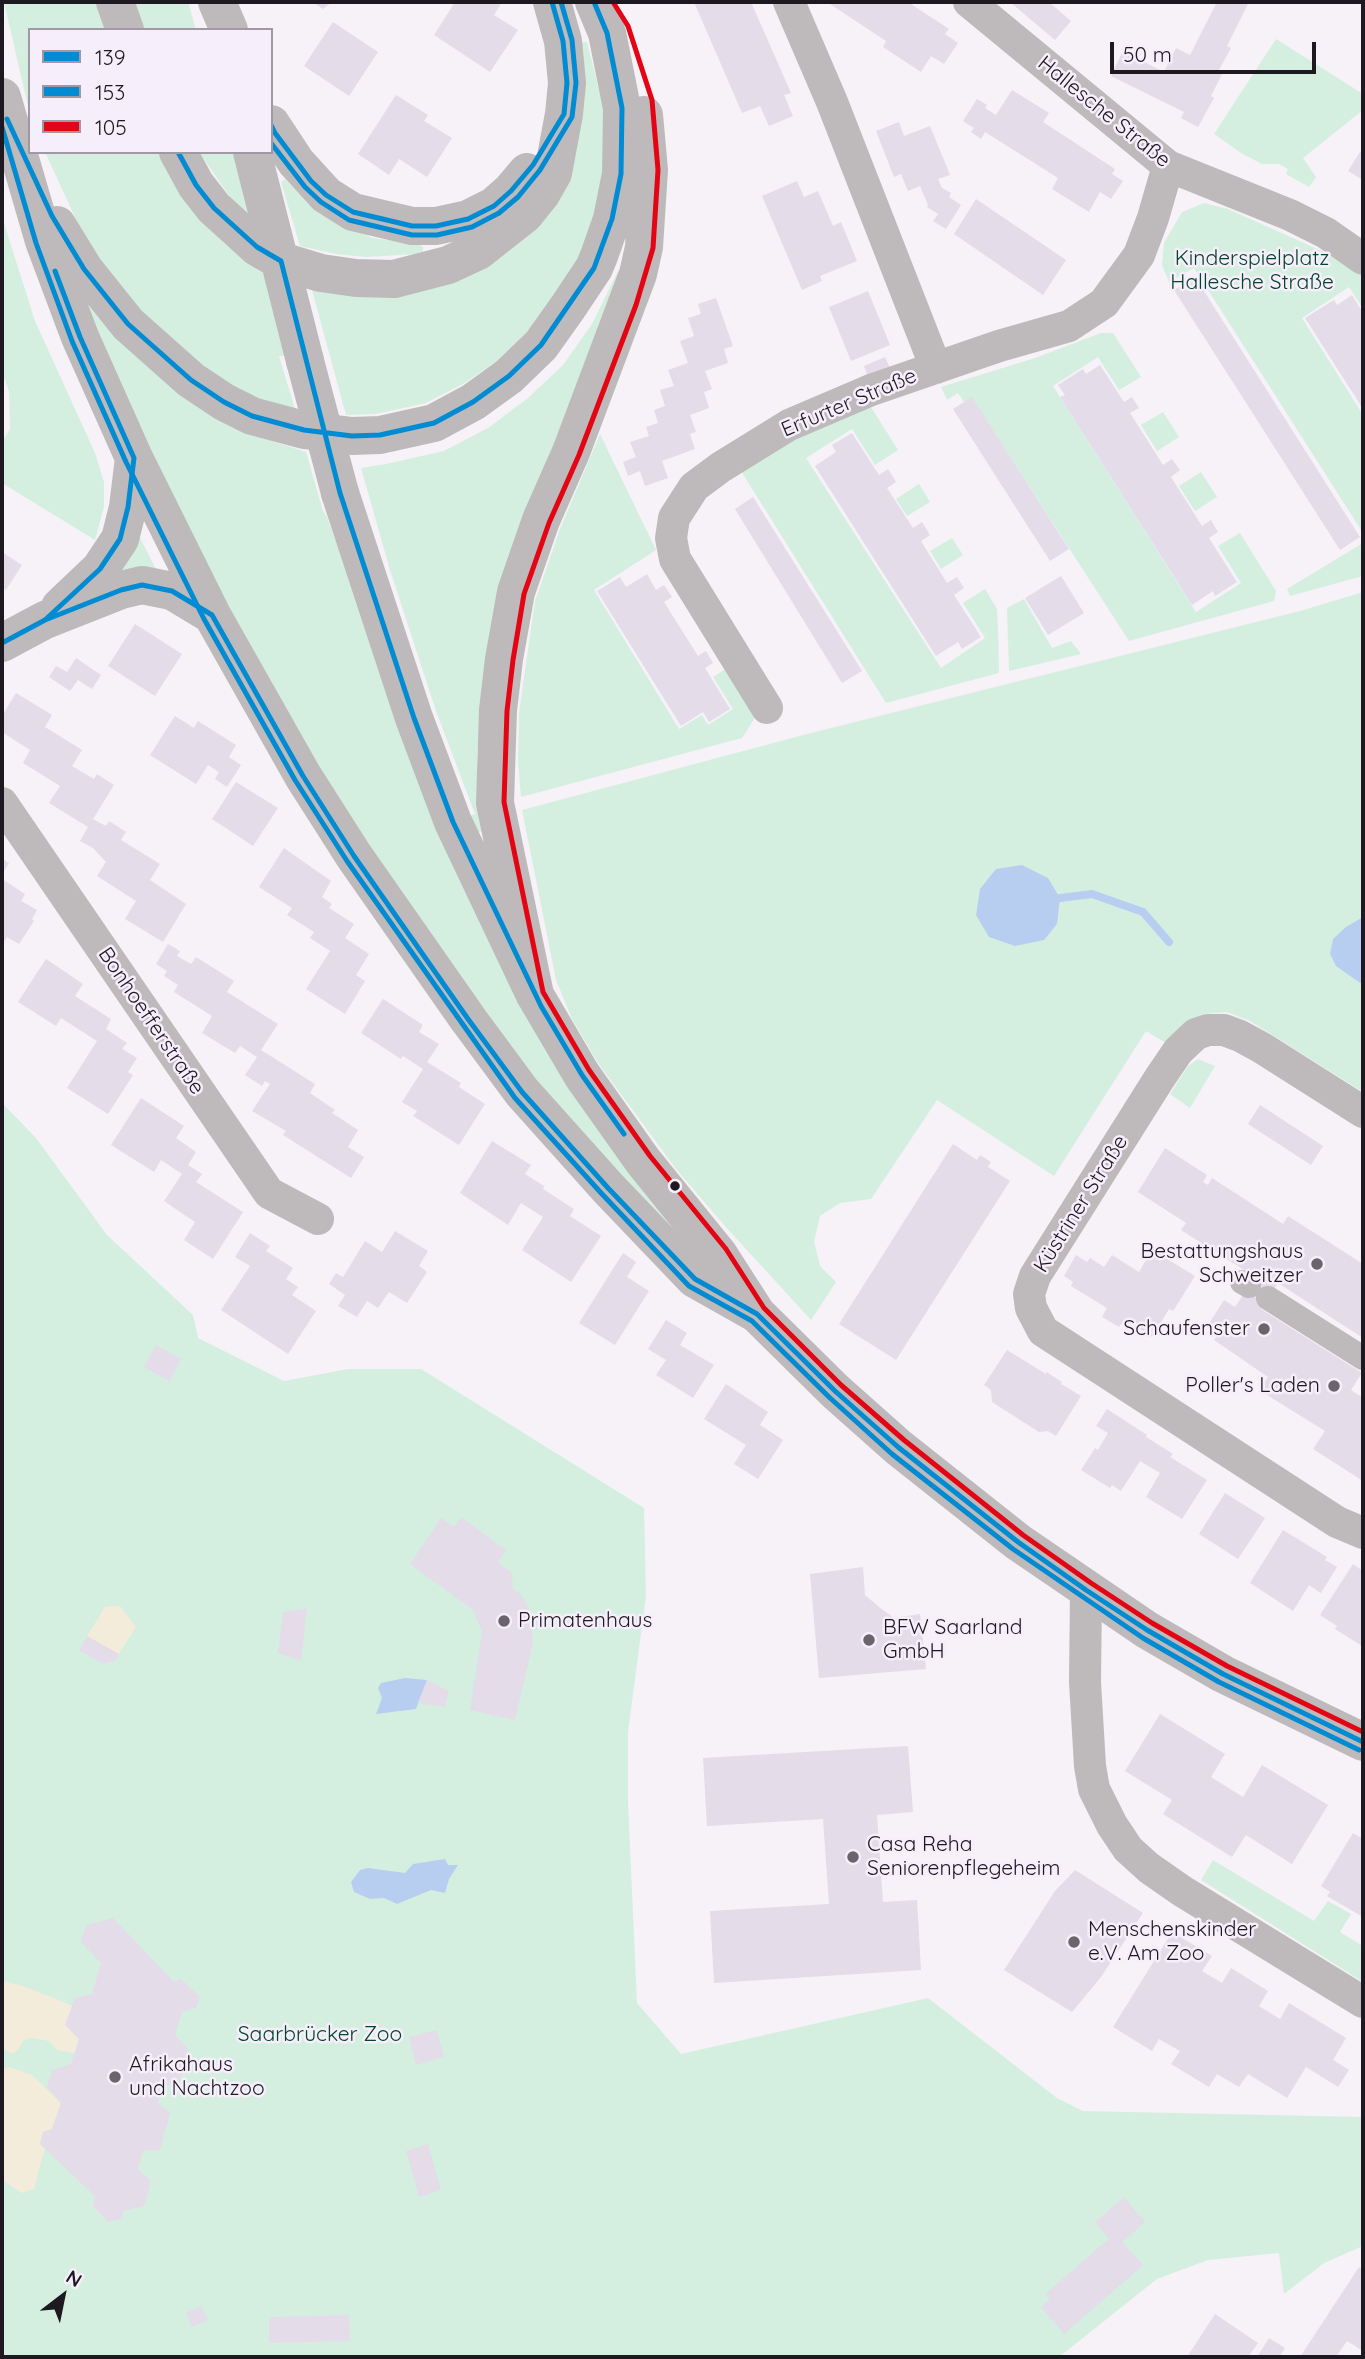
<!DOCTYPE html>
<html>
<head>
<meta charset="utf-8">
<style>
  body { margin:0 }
  #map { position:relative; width:1365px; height:2359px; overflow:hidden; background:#f6f2f8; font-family:Quicksand,sans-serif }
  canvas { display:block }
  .frame { position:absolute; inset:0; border:4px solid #1e1921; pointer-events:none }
  .legend { position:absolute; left:28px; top:28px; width:245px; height:126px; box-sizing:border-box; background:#f7eefc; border:2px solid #a099a4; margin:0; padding:9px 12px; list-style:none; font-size:21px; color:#1e1921 }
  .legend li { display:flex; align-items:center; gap:14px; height:35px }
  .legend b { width:35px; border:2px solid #a099a4 }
  .north { position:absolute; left:28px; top:2261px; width:70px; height:70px; -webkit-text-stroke:5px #f7eefc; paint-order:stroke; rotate:32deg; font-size:19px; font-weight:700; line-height:28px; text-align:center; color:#1e1921 }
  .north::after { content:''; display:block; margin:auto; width:24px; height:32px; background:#1e1921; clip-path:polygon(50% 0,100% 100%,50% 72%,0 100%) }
  .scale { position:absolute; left:1110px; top:42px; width:206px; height:32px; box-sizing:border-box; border:4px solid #1e1921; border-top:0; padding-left:9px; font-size:21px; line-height:24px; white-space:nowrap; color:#1e1921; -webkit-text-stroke:5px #f7eefc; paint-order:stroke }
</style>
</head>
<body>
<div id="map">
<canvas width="1365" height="2359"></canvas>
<div class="frame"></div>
<ul class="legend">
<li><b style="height:9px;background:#008bd2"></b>139</li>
<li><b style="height:9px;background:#008bd2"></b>153</li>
<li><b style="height:9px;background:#e30513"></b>105</li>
</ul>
<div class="north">N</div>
<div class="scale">50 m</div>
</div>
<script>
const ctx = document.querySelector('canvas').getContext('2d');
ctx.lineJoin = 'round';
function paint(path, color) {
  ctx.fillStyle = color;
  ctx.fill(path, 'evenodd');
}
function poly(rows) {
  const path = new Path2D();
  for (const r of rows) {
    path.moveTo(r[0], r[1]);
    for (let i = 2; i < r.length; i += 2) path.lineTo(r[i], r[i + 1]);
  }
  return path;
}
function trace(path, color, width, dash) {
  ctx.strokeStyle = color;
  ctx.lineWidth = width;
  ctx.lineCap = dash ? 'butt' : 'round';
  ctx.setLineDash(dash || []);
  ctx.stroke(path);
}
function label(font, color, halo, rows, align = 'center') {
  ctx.font = font + ' Quicksand,sans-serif';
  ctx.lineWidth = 5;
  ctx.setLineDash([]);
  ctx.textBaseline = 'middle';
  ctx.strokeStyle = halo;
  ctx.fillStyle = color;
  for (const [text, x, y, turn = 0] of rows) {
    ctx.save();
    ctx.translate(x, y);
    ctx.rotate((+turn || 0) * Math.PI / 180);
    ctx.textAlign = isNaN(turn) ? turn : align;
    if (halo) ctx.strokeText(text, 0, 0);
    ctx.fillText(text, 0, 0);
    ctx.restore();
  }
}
const green = poly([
  [4,2,97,2,107,30,30,30,30,115],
  [133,2,188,2,196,30,144,30],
  [1276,39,1363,94,1363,110,1303,158,1316,177,1309,187,1286,174,1288,169,1279,164,1262,164,1241,153,1214,134],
  [587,42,603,106,606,169,600,214,578,262,527,332,497,361,463,384,426,403,376,414,346,415,310,283,535,224,578,43],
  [45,152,160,152,224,243,264,274,285,356,279,356,295,409,257,398,232,387,164,336,96,263],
  [199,152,233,152,255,221,232,200],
  [285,179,311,205,343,225,373,238,419,244,423,247,423,251,417,254,366,257,336,254,300,246,281,182],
  [1204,203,1228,209,1333,256,1358,271,1363,277,1363,309,1349,287,1302,318,1363,415,1363,533,1194,268,1169,282,1162,265,1164,243,1182,212],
  [2,217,35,321,95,453,104,482,104,507,95,540,2,483,2,442,10,429,9,391,2,372],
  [618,271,622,272,480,707,477,759,483,831,475,833,469,816,475,814,436,711,390,570,361,468,386,464,444,451,488,428,528,398,563,365,592,324],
  [71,276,247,433,306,452,323,511,327,517,351,582,398,723,703,1271,505,1047,317,769,187,534],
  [1101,333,1113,333,1141,377,1119,390,1098,357,1053,386,1196,612,1241,583,1218,546,1240,533,1276,591,1274,601,1129,641,972,398,964,402,958,393,947,400,941,387,1035,358],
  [871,407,898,450,875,465,852,429,806,458,941,668,985,638,963,603,985,589,997,609,998,628,999,673,886,703,741,471,794,438],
  [1163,412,1179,437,1157,451,1141,425],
  [600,434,656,550,594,590,679,729,702,715,708,725,733,709,713,677,732,665,760,710,742,738,521,797,518,762,519,713,535,601,560,529],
  [1201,472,1217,497,1195,511,1179,486],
  [919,484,930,502,907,516,896,499],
  [135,528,158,573,110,585],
  [952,538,963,555,941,569,930,551],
  [1363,543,1363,576,1290,596,1287,589],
  [1363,592,1363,1092,1250,1021,1227,1012,1205,1014,1188,1021,1164,1042,1146,1031,1054,1176,937,1100,871,1199,840,1203,820,1216,814,1242,820,1266,836,1282,811,1320,724,1225,676,1169,598,1063,572,1019,556,980,522,810,807,734,1300,611],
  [1024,599,1052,648,1071,641,1081,654,1009,671,1007,608],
  [1198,1059,1215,1066,1190,1108,1170,1094,1188,1066],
  [2,1103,36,1138,107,1235,193,1315,198,1338,284,1381,348,1369,421,1369,644,1508,646,1596,628,1732,628,1802,637,2003,681,2054,928,1998,1057,2098,1083,2111,1363,2117,1363,2246,1324,2263,1284,2294,1279,2253,1208,2260,1157,2279,1059,2357,2,2357],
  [1213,1860,1314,1921,1328,1901,1351,1914,1340,1932,1363,1946,1363,1982,1201,1880]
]);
const sand = poly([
  [120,1606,136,1627,119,1654,87,1636,105,1607],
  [2,1981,23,1986,73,2006,79,2039,75,2053,57,2050,49,2041,32,2038,24,2040,18,2050,12,2054,2,2048],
  [9,2067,32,2075,61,2103,52,2129,43,2132,40,2144,45,2148,34,2189,22,2193,2,2180,2,2069]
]);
const water = poly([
  [1022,865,1048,878,1060,898,1057,924,1044,940,1015,946,989,937,976,915,980,889,996,869],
  [1363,917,1363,985,1336,966,1330,954,1333,939,1346,927],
  [405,1678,427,1680,416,1709,376,1714,382,1698,378,1688,381,1683],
  [445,1859,448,1865,458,1865,449,1879,445,1893,431,1890,397,1904,384,1898,370,1899,354,1892,351,1882,360,1870,368,1868,405,1873,413,1864]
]);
const stream = poly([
  [1060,898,1092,894,1143,912,1169,942]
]);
const building = poly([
  [312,2,332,2,323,9],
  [455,2,502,2,494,15,518,30,490,72,434,35],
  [694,2,751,2,791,93,784,95,793,116,769,126,760,106,742,113],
  [827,2,913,2,911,4,949,29,945,34,958,43,944,64,931,56,921,72,883,47,886,41],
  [1010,2,1049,2,1071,21,1055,40],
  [1217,2,1249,2,1227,46,1231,48,1219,70,1223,72,1211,96,1214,98,1198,127,1181,118,1184,112,1111,76,1123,51,1164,72,1176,48,1190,55],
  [333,22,378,52,349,96,304,66],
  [1012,90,1049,113,1043,122,1115,169,1112,174,1123,181,1111,199,1100,192,1089,212,1052,189,1058,178,985,132,981,139,971,132,974,128,963,121,977,99,987,105,985,108,996,115],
  [396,95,428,115,424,121,452,138,427,177,399,159,389,175,358,154],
  [899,122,904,136,930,126,950,175,938,179,942,188,951,193,949,197,961,205,946,229,933,221,938,214,927,207,928,205,920,186,908,191,901,174,894,177,876,131],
  [1360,152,1363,154,1363,180,1348,171],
  [797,181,804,197,818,191,833,226,841,222,857,261,820,276,822,281,802,290,762,196],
  [976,199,1066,260,1043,295,954,234],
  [1195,277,1360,537,1340,550,1174,290],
  [868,291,890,345,851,361,829,307],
  [1352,295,1363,313,1363,409,1305,318,1334,300,1337,305],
  [716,298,733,346,724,349,728,363,705,371,712,389,704,392,709,408,690,415,696,432,690,434,695,449,662,461,668,478,645,486,640,471,628,476,623,462,636,457,630,442,649,436,646,427,658,423,654,410,665,406,660,390,674,386,668,370,688,363,680,341,694,336,688,318,701,314,698,304],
  [885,357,890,368,868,377,864,366],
  [1100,365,1124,402,1132,397,1139,408,1130,413,1163,465,1172,459,1180,470,1171,477,1202,526,1211,520,1218,532,1209,538,1237,582,1215,596,1213,591,1192,605,1060,397,1065,395,1058,385,1083,369,1086,374],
  [972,397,1069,549,1050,561,953,409],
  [852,433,879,475,888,469,896,482,887,488,913,528,922,522,930,535,921,541,947,583,957,577,964,588,954,595,981,637,962,649,958,642,936,656,815,466,836,452,832,445],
  [753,497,862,671,842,683,735,509],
  [2,552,22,565,6,590,2,587],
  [647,574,656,590,664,585,672,597,664,602,698,656,706,651,713,663,705,668,730,709,709,722,703,712,681,726,597,591,620,577,626,587],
  [1061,576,1084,613,1048,635,1025,598],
  [135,624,182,654,155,696,108,666],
  [76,658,101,675,92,689,78,680,70,691,49,677,56,666,67,672],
  [16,693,52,715,45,727,82,750,72,766,94,779,97,774,114,785,93,819,106,826,109,821,126,832,121,840,160,864,150,880,186,904,163,942,125,919,136,901,97,876,106,862,93,848,80,841,88,827,49,803,60,786,23,763,30,750,2,732,2,716],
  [175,716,194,728,198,721,236,745,229,757,241,765,227,787,215,779,219,772,208,765,196,784,150,755],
  [236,782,278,808,253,846,212,819],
  [284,848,331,881,322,897,332,904,329,908,354,924,345,938,369,954,356,975,365,981,345,1014,306,989,330,951,310,938,314,932,287,915,292,908,259,887],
  [2,859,9,863,2,874],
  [2,879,25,894,21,901,37,910,32,919,34,921,19,944,7,937,2,945],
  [168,944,180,951,177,956,191,964,196,957,234,981,227,992,278,1024,261,1050,315,1084,310,1093,335,1110,332,1113,358,1130,348,1147,364,1157,351,1178,283,1135,286,1131,252,1111,270,1084,265,1081,262,1086,245,1075,257,1057,240,1046,235,1053,202,1033,212,1016,174,992,178,985,164,976,167,971,156,964],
  [46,959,83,984,75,996,111,1019,106,1029,127,1043,122,1049,137,1058,128,1072,133,1075,108,1114,67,1088,97,1041,61,1018,56,1026,18,1002],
  [383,999,423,1025,419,1032,439,1044,427,1062,461,1083,459,1087,485,1104,459,1145,413,1116,417,1111,402,1102,423,1069,403,1056,401,1059,361,1033],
  [141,1098,184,1126,176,1138,196,1152,188,1165,202,1174,196,1182,243,1212,213,1259,184,1240,195,1222,164,1201,182,1174,161,1160,154,1172,111,1145],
  [1260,1105,1323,1146,1311,1165,1248,1124],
  [492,1141,531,1165,525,1174,544,1186,543,1189,574,1209,570,1216,601,1236,571,1282,522,1250,543,1217,521,1203,508,1225,460,1193],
  [953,1144,977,1160,980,1155,991,1162,988,1167,1010,1181,896,1360,839,1324],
  [1165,1148,1207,1175,1203,1182,1208,1185,1212,1178,1283,1224,1288,1216,1363,1264,1363,1338,1278,1283,1261,1309,1362,1373,1351,1390,1363,1398,1363,1481,1313,1449,1325,1431,1259,1390,1268,1377,1214,1340,1221,1330,1210,1322,1224,1300,1235,1307,1255,1277,1181,1230,1186,1223,1138,1192],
  [395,1231,428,1251,419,1266,427,1272,407,1303,389,1292,378,1308,367,1301,357,1317,338,1306,345,1295,329,1284,336,1273,343,1277,365,1241,382,1252],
  [250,1233,270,1246,266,1251,293,1268,286,1279,298,1287,292,1295,316,1311,288,1354,221,1310,250,1266,235,1257],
  [623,1253,636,1262,627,1277,649,1291,615,1345,579,1323],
  [1150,1253,1162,1260,1164,1257,1195,1276,1173,1311,1169,1309,1152,1337,1125,1319,1119,1327,1102,1317,1107,1308,1071,1286,1073,1282,1064,1276,1076,1255,1087,1262,1090,1258,1104,1267,1112,1255,1139,1272],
  [666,1320,687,1333,680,1345,714,1365,693,1398,656,1375,666,1360,648,1349],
  [156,1345,181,1359,169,1381,144,1367],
  [1007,1350,1046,1374,1047,1372,1051,1375,1062,1382,1061,1384,1081,1396,1056,1436,1048,1431,1039,1432,992,1402,991,1390,984,1385],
  [726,1384,768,1412,760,1425,783,1440,758,1479,734,1464,746,1445,704,1419],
  [1107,1409,1147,1435,1146,1437,1173,1454,1170,1457,1207,1480,1182,1519,1146,1497,1160,1473,1140,1461,1121,1491,1112,1485,1110,1488,1081,1470,1095,1448,1098,1450,1108,1433,1096,1426],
  [1225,1493,1265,1518,1238,1559,1199,1534],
  [461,1517,506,1550,498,1562,512,1573,513,1588,522,1596,530,1610,533,1643,515,1720,470,1710,482,1632,473,1610,410,1564,441,1518,454,1527],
  [1283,1530,1327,1557,1325,1560,1337,1567,1321,1593,1309,1585,1293,1611,1250,1583],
  [1353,1564,1363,1571,1362,1646,1335,1629,1337,1626,1320,1615],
  [863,1567,865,1595,879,1607,894,1618,920,1614,926,1669,819,1678,810,1574],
  [307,1608,301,1661,278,1653,283,1612],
  [87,1636,119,1654,115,1661,103,1664,79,1650],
  [427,1680,449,1691,445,1707,418,1703],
  [1160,1714,1225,1754,1211,1777,1243,1797,1262,1765,1328,1805,1292,1864,1246,1835,1232,1857,1163,1814,1172,1800,1125,1771],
  [908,1746,913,1812,877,1815,883,1902,917,1900,921,1970,714,1983,710,1911,829,1904,823,1819,707,1826,703,1758],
  [1353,1833,1363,1839,1363,1917,1327,1896,1330,1892,1321,1886],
  [1075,1870,1143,1913,1101,1977,1072,2012,1004,1970,1055,1891],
  [113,1918,174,1982,181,1979,200,1997,196,2008,182,2012,175,2035,188,2049,179,2083,161,2086,158,2103,170,2113,160,2150,143,2151,138,2169,151,2181,144,2206,123,2211,123,2219,108,2222,93,2206,95,2196,40,2144,43,2132,52,2129,61,2103,47,2088,52,2070,71,2064,79,2039,65,2025,75,1998,92,1994,101,1963,81,1942,86,1925],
  [1172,1932,1212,1956,1202,1971,1222,1983,1231,1968,1268,1991,1259,2006,1280,2019,1289,2003,1346,2038,1333,2060,1349,2070,1338,2087,1306,2067,1287,2098,1248,2074,1239,2087,1217,2074,1209,2087,1171,2064,1180,2051,1159,2039,1152,2051,1113,2027],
  [437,2030,444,2057,416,2065,409,2037],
  [428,2144,441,2190,419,2197,406,2151],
  [1124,2197,1145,2222,1122,2242,1143,2265,1064,2334,1041,2307,1050,2299,1045,2294,1109,2239,1095,2222],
  [1359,2267,1363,2270,1363,2351,1347,2341,1336,2357,1300,2357],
  [201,2306,208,2320,192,2327,186,2313],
  [1215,2314,1258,2343,1248,2357,1187,2357],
  [349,2315,350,2341,269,2343,269,2317],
  [1269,2338,1285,2348,1279,2357,1257,2357]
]);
const pedestrian = poly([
  [1242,1282,1249,1286],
  [1268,1298,1363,1358]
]);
const minor = poly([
  [789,2,832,102,936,368],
  [969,2,1168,166,1290,215,1326,233,1363,259],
  [767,708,675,559,671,538,674,518,694,487,721,467,789,425,871,390,999,346,1069,326,1104,303,1139,255,1153,218,1168,166],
  [2,803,269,1193,318,1219],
  [1363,1112,1262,1048,1240,1036,1224,1030,1208,1030,1196,1034,1178,1051,1159,1079,1035,1276,1029,1294,1031,1308,1043,1331,1337,1522,1363,1533],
  [1086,1590,1085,1682,1090,1766,1094,1789,1112,1825,1128,1849,1149,1868,1182,1891,1363,2002]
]);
const tertiary = poly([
  [115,2,125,30],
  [217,2,229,30],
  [2,97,44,241,80,337,134,458,212,615,303,776,354,856,468,1019,522,1092,608,1188,695,1279,757,1314,835,1391,898,1447,1018,1542,1147,1630,1223,1674,1363,1742],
  [271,124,296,162,326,195,353,212,412,226,436,226,468,219,494,206,511,191,527,172],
  [178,152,196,185,214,208,257,247,281,261,321,273,356,278,394,279,448,265,478,251,525,214,541,194,553,173,564,114,567,83,563,41,552,2],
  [252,152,305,361],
  [57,225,84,269,128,324,191,380,224,402,252,416,304,430,352,436,380,435,434,423,473,402,509,376,541,345,568,307,594,268,599,256,612,219,621,174,622,108,607,33,594,2],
  [340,493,414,718,453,822,535,995,582,1075,643,1161,719,1255,755,1311],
  [60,607,100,569,120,539,128,507,134,458],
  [2,643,45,620,121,590,142,585,172,591,212,615],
  [535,995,495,803,498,710,504,659,516,592,541,520,571,452,638,274,644,247,649,170,644,115]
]);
const tertiaryBridge = poly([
  [305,361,340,493]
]);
const bus1 = poly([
  [7,119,52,216,84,269,128,324,191,380,224,402,252,416,304,430,352,436,380,435,434,423,473,402,509,376,541,345,594,268,612,219,621,174,622,108,607,33,594,2],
  [271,125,275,133,311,181,326,195,353,212,412,226,436,226,468,219,494,206,511,191,533,165,564,114,567,83,563,41,552,2],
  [178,152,196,185,214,208,257,247,281,261,340,493,414,718,453,822,541,1006,582,1075,624,1134],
  [45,620,100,569,120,539,128,507,134,458,80,337,55,271],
  [2,643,45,620,121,590,142,585,172,591,212,615,303,776,354,856,468,1019,522,1092,608,1188,695,1279,757,1314,835,1391,898,1447,1018,1542,1086,1590,1147,1630,1223,1674,1363,1742]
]);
const bus2 = poly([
  [2,127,36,243,72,341,126,462,204,619,295,780,347,861,515,1098,602,1194,689,1286,752,1321,829,1397,892,1454,1013,1549,1143,1638,1219,1682,1359,1750],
  [271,143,305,187,321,202,349,220,412,235,437,235,472,227,499,213,518,197,540,170,572,117,576,83,572,40,561,2]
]);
const bus3 = poly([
  [613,2,628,26,652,100,658,170,653,248,636,305,579,455,549,523,524,594,513,660,507,711,504,802,543,992,589,1070,650,1156,726,1249,764,1308,841,1385,904,1440,1023,1535,1091,1583,1152,1623,1227,1666,1363,1732]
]);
const markers = [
  [675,1186,6,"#1e1921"],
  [1317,1264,7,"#6a656c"],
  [1264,1329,7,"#6a656c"],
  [1334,1386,7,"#6a656c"],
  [504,1621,7,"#6a656c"],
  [869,1640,7,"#6a656c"],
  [853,1857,7,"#6a656c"],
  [1074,1942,7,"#6a656c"],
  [115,2077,7,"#6a656c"]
];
const streetNames = [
  ["Hallesche Straße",1104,112,39],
  ["Erfurter Straße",849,403,-23],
  ["Bonhoefferstraße",151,1021,56],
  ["Küstriner Straße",1081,1204,-58]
];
const parkNames = [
  ["Kinderspielplatz",1252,259],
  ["Hallesche Straße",1252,283],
  ["Saarbrücker Zoo",320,2035]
];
const poiNames = [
  ["Bestattungshaus",1303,1252,"right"],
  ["Schweitzer",1303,1276,"right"],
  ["Schaufenster",1250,1329,"right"],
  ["Poller's Laden",1320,1386,"right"],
  ["Primatenhaus",518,1621],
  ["BFW Saarland",883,1628],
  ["GmbH",883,1652],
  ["Casa Reha",867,1845],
  ["Seniorenpflegeheim",867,1869],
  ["Menschenskinder",1088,1930],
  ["e.V. Am Zoo",1088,1954],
  ["Afrikahaus",129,2065],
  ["und Nachtzoo",129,2089]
];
paint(green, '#d4efdf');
paint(sand, '#f4ecdb');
paint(water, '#b8cef1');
trace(stream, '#b8cef1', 8);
paint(building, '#e4dce9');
trace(pedestrian, '#bebabb', 24);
trace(minor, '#bebabb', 32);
trace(tertiary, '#bebabb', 38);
trace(tertiaryBridge, '#bebabb', 38);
trace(bus1, '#008bd2', 5);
trace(bus2, '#008bd2', 5);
trace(bus3, '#e30513', 5);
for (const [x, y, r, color] of markers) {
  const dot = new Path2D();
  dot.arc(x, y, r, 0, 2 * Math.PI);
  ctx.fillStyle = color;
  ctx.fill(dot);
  trace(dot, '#f7eefc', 2.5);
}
label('21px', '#1e1921', '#f7eefc', streetNames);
label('21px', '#004727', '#f7eefc', parkNames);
label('21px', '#1e1921', '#f7eefc', poiNames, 'left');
</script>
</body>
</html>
